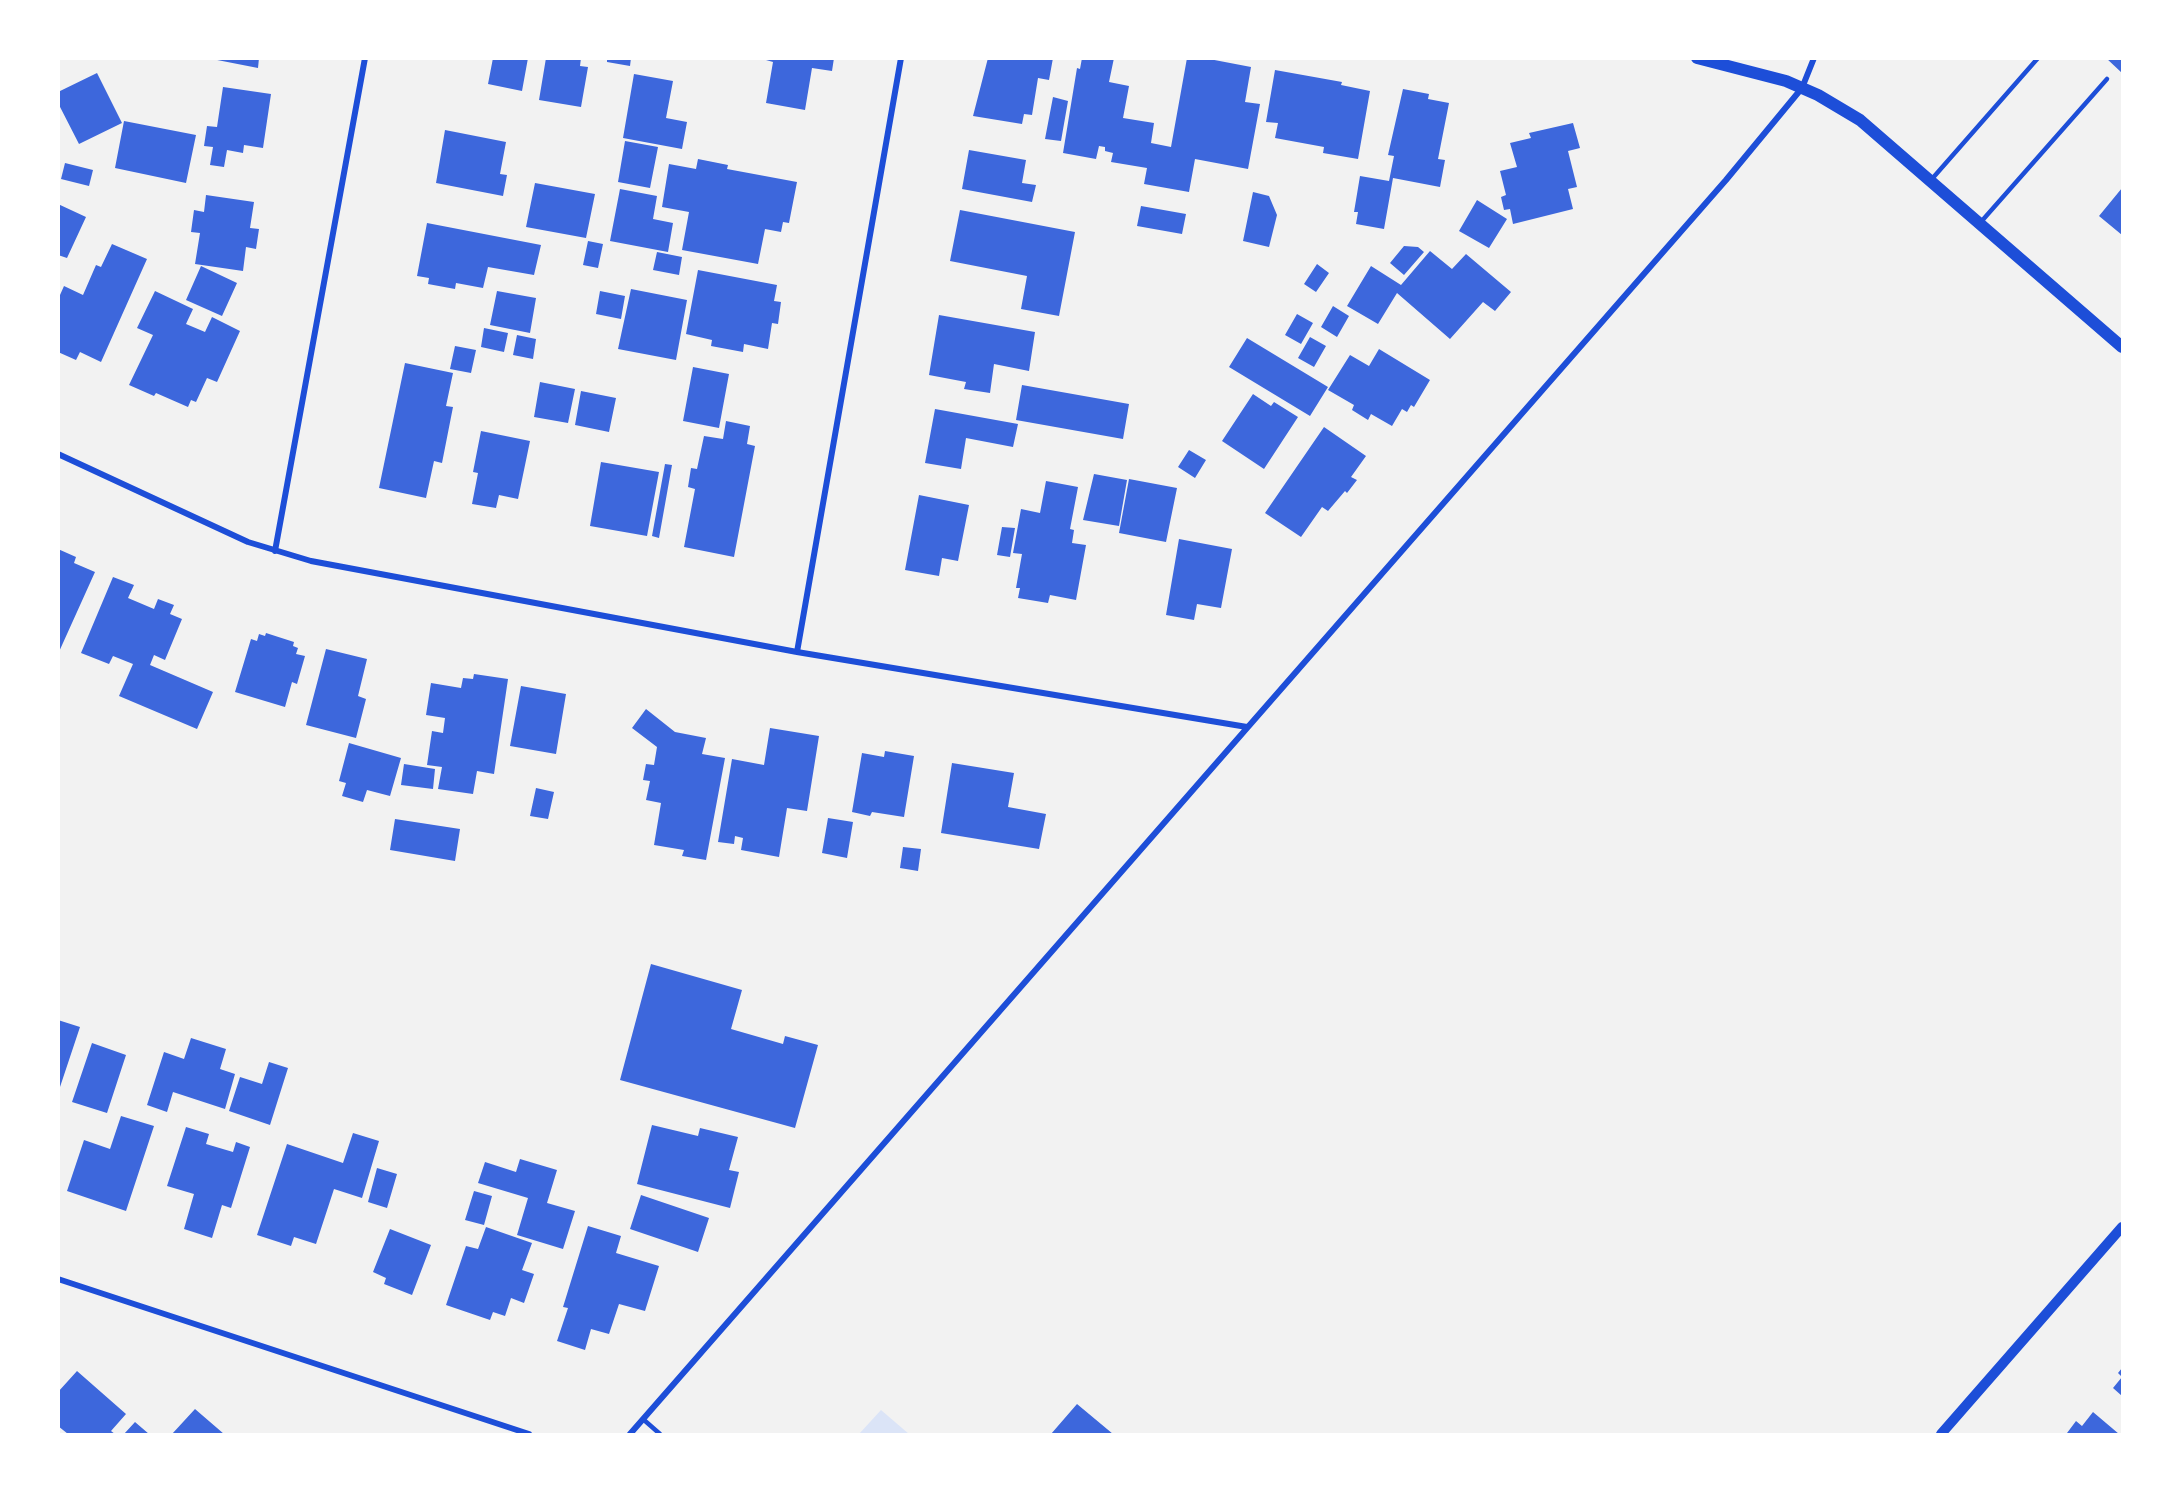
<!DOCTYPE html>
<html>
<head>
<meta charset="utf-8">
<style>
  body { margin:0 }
  #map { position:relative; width:2181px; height:1493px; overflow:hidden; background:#f2f2f2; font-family:"Roboto Condensed",sans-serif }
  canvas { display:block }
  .frame { position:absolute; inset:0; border:60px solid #fff; pointer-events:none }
</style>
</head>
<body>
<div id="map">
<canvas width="2181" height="1493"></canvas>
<div class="frame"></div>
</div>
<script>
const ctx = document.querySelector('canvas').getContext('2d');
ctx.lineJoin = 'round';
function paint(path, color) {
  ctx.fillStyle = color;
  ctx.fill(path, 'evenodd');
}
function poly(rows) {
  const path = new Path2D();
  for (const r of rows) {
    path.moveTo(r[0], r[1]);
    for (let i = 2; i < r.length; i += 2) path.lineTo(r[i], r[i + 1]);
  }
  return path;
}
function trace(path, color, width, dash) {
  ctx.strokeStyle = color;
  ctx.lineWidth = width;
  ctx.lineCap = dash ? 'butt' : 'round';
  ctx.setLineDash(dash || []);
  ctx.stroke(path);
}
const green = poly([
  [881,1410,909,1434,859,1434]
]);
const building = poly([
  [207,58,259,58,258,68],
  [493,58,528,58,522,91,488,84],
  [546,58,581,58,580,66,588,67,581,107,539,100],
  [607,58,631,58,630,66,607,62],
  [759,58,834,58,832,71,812,68,805,110,766,103,773,62],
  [988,58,1053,58,1049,80,1038,78,1032,115,1024,114,1022,124,973,116],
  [1082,58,1114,58,1109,82,1129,86,1123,118,1154,123,1151,143,1171,147,1187,58,1204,58,1251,67,1245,102,1260,104,1248,169,1195,159,1189,192,1144,184,1147,168,1111,162,1113,153,1105,151,1105,147,1099,146,1096,159,1063,153,1077,68,1080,69],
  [2106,58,2122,58,2122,73],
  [1275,70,1342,82,1341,85,1370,91,1358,159,1323,153,1324,147,1275,138,1278,123,1266,122],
  [97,73,122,123,79,144,58,103,58,92],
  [634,74,673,81,666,118,687,122,682,149,623,138],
  [223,87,271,94,263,148,244,145,243,153,227,150,224,167,210,165,213,147,204,146,207,126,217,127],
  [1403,89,1429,94,1428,99,1449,103,1438,159,1445,160,1440,187,1393,178,1384,229,1356,224,1358,212,1354,212,1360,176,1389,181,1394,156,1388,155],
  [1053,97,1068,101,1061,141,1045,139],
  [124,121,196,135,186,183,115,168],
  [1573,123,1580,148,1568,151,1577,187,1568,189,1573,209,1513,224,1510,209,1504,210,1501,197,1506,195,1500,171,1517,167,1510,143,1531,138,1529,133],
  [445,130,506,142,500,174,507,175,503,196,436,183],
  [625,141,658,147,650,188,618,182],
  [969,150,1026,160,1022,183,1036,185,1032,202,962,189],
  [698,159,728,165,727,169,797,182,789,223,783,222,781,232,765,229,758,264,682,250,689,212,662,207,669,164,696,169],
  [65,163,93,170,89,186,61,179],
  [535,183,595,194,586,238,526,227],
  [2122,188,2122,235,2099,216],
  [620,189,657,196,653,219,673,223,668,252,610,241],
  [1253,192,1269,196,1277,215,1269,247,1243,241],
  [206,195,254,202,250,228,259,229,256,249,246,247,243,271,195,264,200,233,191,232,194,210,204,212],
  [1477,200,1507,219,1489,248,1459,231],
  [58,204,86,217,67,258,58,255],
  [1141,206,1186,214,1182,234,1137,226],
  [960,210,1075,232,1059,316,1021,309,1027,276,950,261],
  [427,223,541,245,534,275,488,267,483,288,456,283,455,289,428,284,429,278,417,276],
  [588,241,603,244,598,268,583,265],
  [112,244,147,259,101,362,80,352,76,360,58,352,58,294,60,295,64,286,83,295,96,265,101,267],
  [1404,246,1418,247,1424,252,1404,275,1390,263],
  [1430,251,1452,269,1466,254,1511,292,1495,311,1483,302,1450,339,1397,293,1378,324,1347,306,1371,266,1401,285],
  [657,252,682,257,679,275,653,270],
  [1317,264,1329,273,1316,292,1304,284],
  [201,266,237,283,222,316,186,300],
  [698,270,777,285,774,301,781,302,778,324,772,323,768,349,744,344,743,352,711,346,712,340,686,334],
  [631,289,687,300,676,360,618,349],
  [155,291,193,309,186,324,205,332,212,317,240,331,217,382,207,378,196,402,191,400,188,407,156,393,154,396,129,385,153,335,137,328],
  [497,291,536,298,530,333,490,325],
  [600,291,625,296,621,319,596,314],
  [1333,306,1349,316,1337,337,1321,327],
  [1297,314,1313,323,1301,344,1285,335],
  [939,315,1035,332,1029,371,994,364,990,393,964,389,966,382,929,375],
  [484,328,508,333,504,352,481,347],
  [517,335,536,339,533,359,513,355],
  [1310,337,1326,346,1314,367,1298,358],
  [1247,338,1328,387,1310,416,1229,367],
  [455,346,476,350,471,373,450,369],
  [1379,349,1430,380,1414,407,1411,405,1407,412,1402,409,1392,426,1371,414,1368,420,1352,410,1354,405,1328,390,1350,355,1369,366],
  [405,363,453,373,446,406,453,407,442,463,434,461,426,498,379,488],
  [693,367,729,374,719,428,683,421],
  [540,382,575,389,568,423,534,417],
  [1022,385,1129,404,1123,439,1016,420],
  [581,391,616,398,609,432,575,425],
  [1253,394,1271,406,1274,402,1298,417,1264,469,1222,441],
  [935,409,1018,424,1013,447,966,438,961,469,925,463],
  [726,421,750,426,747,444,755,446,734,557,684,547,695,489,688,487,691,468,697,469,704,436,723,439],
  [1324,427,1366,456,1351,477,1357,480,1347,493,1345,491,1328,511,1322,507,1301,537,1265,513],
  [481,431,530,441,518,499,499,495,496,508,472,504,478,473,473,472],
  [1189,450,1206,460,1195,478,1178,467],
  [601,462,659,472,647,536,590,526],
  [665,464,672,465,659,538,652,536],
  [1094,474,1127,480,1119,526,1083,520],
  [1129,479,1177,488,1166,542,1119,533],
  [1046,481,1078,487,1070,529,1074,530,1072,543,1086,545,1076,600,1050,595,1048,603,1018,598,1020,588,1016,588,1022,554,1013,553,1021,509,1040,513],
  [919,495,969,505,958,561,942,558,939,576,905,570],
  [1002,527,1015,528,1010,557,997,555],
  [1179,539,1232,549,1221,608,1197,604,1194,620,1166,615],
  [58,549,76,557,74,563,95,572,58,654],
  [113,577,134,585,128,598,154,609,158,599,174,605,170,614,182,619,165,660,154,655,150,665,213,692,197,729,119,696,133,664,113,656,109,664,81,653],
  [266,633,294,642,293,646,298,648,296,654,305,656,297,684,292,682,285,707,235,692,251,639,257,641,259,634,265,636],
  [326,649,367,659,358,696,366,699,356,738,306,725],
  [474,674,508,679,494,774,477,771,473,794,438,789,442,767,427,765,432,731,443,733,445,718,426,715,431,683,461,688,463,678,473,679],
  [521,686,566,694,556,754,510,746],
  [646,709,675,732,706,738,702,754,725,758,706,860,682,856,684,850,654,845,661,803,646,800,650,781,643,780,646,764,654,765,657,747,632,728],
  [770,728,819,736,807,811,787,808,779,857,741,850,743,838,735,836,734,844,718,842,732,759,764,765],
  [349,743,401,758,390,796,367,790,363,802,342,796,346,783,339,781],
  [885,751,914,756,904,817,872,812,870,816,852,812,862,753,884,757],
  [952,763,1014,773,1008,807,1046,814,1039,849,941,833],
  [404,764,435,769,433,789,401,785],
  [536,788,554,792,548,819,530,816],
  [828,818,853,822,847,858,822,853],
  [395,819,460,829,455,861,390,850],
  [903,847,921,849,918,871,900,868],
  [651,964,742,990,731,1029,783,1044,785,1036,818,1045,795,1128,620,1080],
  [58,1020,80,1027,59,1090,58,1090],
  [191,1038,226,1049,220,1069,235,1074,225,1109,173,1092,167,1112,147,1105,164,1052,184,1059],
  [92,1043,126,1055,107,1113,72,1102],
  [269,1062,288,1068,270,1125,229,1111,240,1077,262,1084],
  [121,1116,154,1126,126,1211,67,1191,84,1140,110,1149],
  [652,1125,698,1136,700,1128,738,1137,729,1170,739,1172,730,1208,637,1184],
  [186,1127,209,1134,206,1144,233,1152,236,1142,250,1147,231,1208,222,1205,212,1238,184,1229,194,1194,167,1186],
  [353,1133,379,1141,362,1198,334,1189,316,1244,294,1237,291,1246,257,1235,287,1144,343,1163],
  [520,1159,557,1170,547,1203,575,1211,563,1249,517,1235,528,1198,478,1183,485,1162,516,1172],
  [377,1168,397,1174,387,1208,368,1202],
  [474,1191,492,1196,484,1225,465,1220],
  [641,1195,709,1218,698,1252,630,1229],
  [588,1226,621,1236,616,1253,659,1266,645,1311,619,1304,609,1334,591,1329,585,1350,557,1341,568,1308,563,1307],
  [486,1227,532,1243,522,1270,534,1274,524,1303,511,1298,505,1316,493,1312,490,1320,446,1305,466,1246,478,1249],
  [390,1229,431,1245,412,1295,384,1284,386,1278,373,1272],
  [2122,1368,2122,1396,2113,1388,2122,1377,2118,1373],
  [77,1371,126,1414,111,1431,115,1434,68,1434,58,1426,58,1392],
  [1077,1404,1113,1434,1051,1434],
  [195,1409,224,1434,172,1434],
  [2093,1412,2119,1434,2067,1433,2076,1421,2082,1426],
  [135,1422,149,1434,124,1434]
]);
const service = poly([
  [1931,180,2038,58],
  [1980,223,2107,79],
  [644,1420,660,1434]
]);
const minor = poly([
  [58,454,248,542,311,561,797,652,1247,727],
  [275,551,365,58],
  [797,652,901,58],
  [58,1279,529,1434],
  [630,1434,1726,180,1802,88,1814,58]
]);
const tertiary = poly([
  [1941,1434,2122,1227]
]);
const secondary = poly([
  [1697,58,1786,81,1818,95,1860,120,2122,347]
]);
paint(green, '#dbe4f7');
paint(building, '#3d67dc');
trace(service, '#1d4ed8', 4.5);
trace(minor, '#1d4ed8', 6);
trace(tertiary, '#1d4ed8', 10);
trace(secondary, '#1d4ed8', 12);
</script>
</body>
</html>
